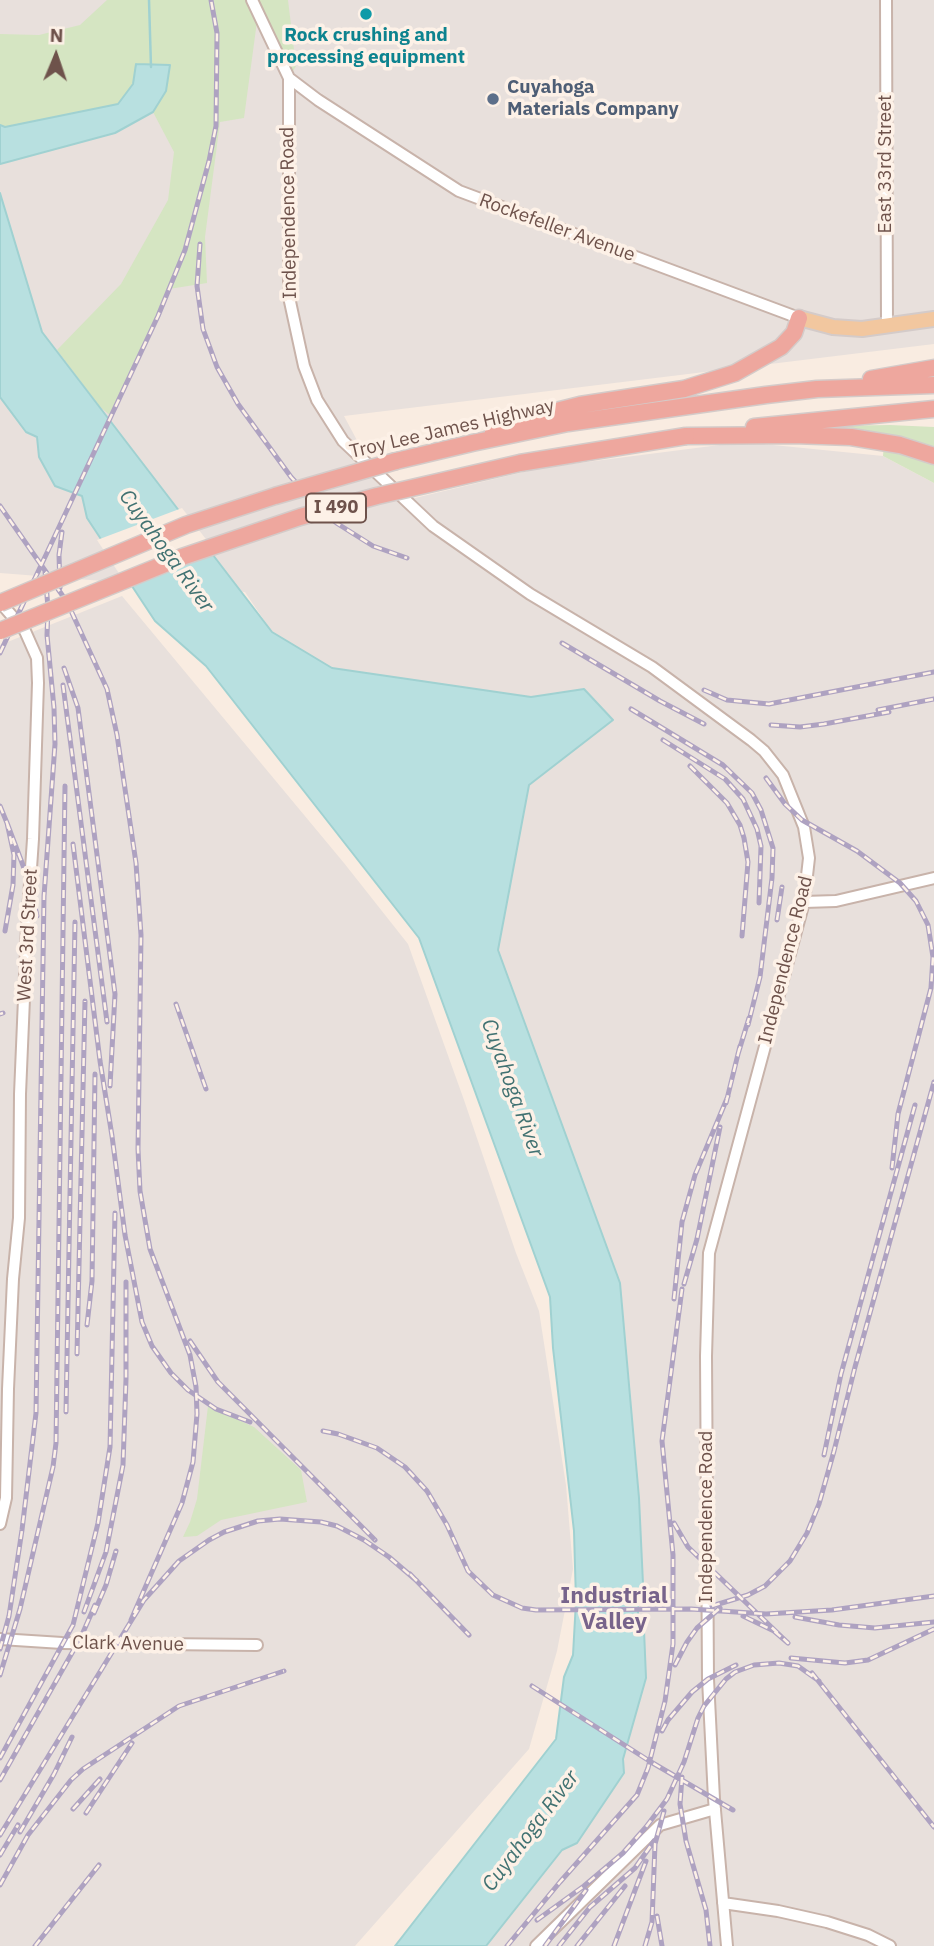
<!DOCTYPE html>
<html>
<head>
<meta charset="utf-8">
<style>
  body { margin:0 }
  #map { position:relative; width:934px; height:1946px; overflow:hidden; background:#f9ece1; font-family:"IBM Plex Sans",sans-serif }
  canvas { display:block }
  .north { position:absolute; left:21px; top:21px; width:70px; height:70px; -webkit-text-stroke:5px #fdf1e7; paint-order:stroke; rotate:2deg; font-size:19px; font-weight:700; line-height:28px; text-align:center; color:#6e524b }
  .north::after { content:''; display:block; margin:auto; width:24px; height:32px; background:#6e524b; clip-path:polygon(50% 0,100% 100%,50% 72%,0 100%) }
</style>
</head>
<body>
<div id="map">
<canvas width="934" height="1946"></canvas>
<div class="north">N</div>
</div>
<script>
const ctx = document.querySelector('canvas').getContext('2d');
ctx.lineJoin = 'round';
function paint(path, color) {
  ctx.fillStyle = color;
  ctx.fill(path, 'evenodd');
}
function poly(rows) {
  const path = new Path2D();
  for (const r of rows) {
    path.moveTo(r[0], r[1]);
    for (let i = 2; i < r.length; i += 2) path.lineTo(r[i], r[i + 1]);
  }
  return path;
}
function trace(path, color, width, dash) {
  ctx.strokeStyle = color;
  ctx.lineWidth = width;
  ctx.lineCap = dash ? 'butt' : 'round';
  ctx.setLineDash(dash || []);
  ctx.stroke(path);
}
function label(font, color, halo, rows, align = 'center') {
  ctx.font = font + ' "IBM Plex Sans",sans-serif';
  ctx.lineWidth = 7;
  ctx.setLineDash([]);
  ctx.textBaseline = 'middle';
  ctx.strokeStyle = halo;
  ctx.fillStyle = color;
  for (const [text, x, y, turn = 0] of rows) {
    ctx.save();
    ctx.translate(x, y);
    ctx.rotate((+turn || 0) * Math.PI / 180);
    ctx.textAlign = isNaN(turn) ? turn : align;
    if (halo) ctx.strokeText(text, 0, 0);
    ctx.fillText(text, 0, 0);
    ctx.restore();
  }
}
const industrial = poly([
  [0,0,934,0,934,344,344,416,367,459,415,498,540,468,743,442,883,456,934,483,934,1946,486,1946,562,1850,577,1843,623,1759,646,1678,644,1630,638,1621,638,1600,643,1584,620,1283,498,950,529,785,613,720,584,689,531,697,332,668,272,632,245,592,0,573],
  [122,596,344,863,408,944,464,1100,516,1253,539,1311,566,1485,573,1569,557,1651,529,1749,355,1946,0,1946,0,645]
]);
const green = poly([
  [107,0,288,0,296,66,289,78,258,14,244,118,220,122,205,237,207,283,169,289,111,416,100,407,57,350,121,284,168,200,174,152,153,112,166,91,133,84,118,104,5,127,0,125,0,34,39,35,80,25],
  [890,425,934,427,934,449,826,429,826,426],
  [884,442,934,456,934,483,883,456],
  [208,1406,254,1427,301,1470,307,1502,221,1520,197,1536,183,1537,190,1522,197,1499]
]);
const water = poly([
  [136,64,170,65,166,91,153,112,115,133,0,164,0,125,5,127,118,104,133,84,136,64],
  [0,193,42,332,272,632,332,668,531,697,584,689,613,720,529,785,498,950,620,1283,639,1498,643,1584,638,1600,638,1621,644,1630,646,1678,623,1759,624,1773,577,1843,562,1850,486,1946,395,1946,556,1739,564,1677,573,1655,576,1601,574,1531,553,1348,550,1297,419,938,206,666,155,621,87,518,82,496,55,486,39,457,37,437,26,432,0,397,0,193]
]);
const pier = poly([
  [182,508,215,551,126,584,97,540]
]);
const stream = poly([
  [149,0,151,67]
]);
const minor = poly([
  [252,0,289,78,318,100,459,191,799,318],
  [886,0,887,327],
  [289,78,289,297,304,366,317,400,343,441,433,526,530,594,652,667,751,740,764,751,783,775,804,827,809,858,804,902,709,1253,706,1356,708,1679,714,1799,727,1946],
  [0,602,25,631,37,658,38,683,33,839,27,927,20,1094,19,1218,13,1279,8,1389,6,1498,0,1524],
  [804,902,836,901,934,878],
  [0,1639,62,1643,257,1645],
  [723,1903,778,1911,827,1922,868,1935,890,1946],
  [536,1946,660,1825,715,1809]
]);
const major = poly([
  [799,318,833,327,862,329,934,319]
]);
const highway = poly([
  [871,379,934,368],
  [754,427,934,409],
  [493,432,517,421,580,405,684,389,735,373,781,347,794,333,799,318],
  [686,436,793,435,851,437,900,445,934,456],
  [396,461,472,443,568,423,766,395,817,389,934,385]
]);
const rail = poly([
  [200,244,197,286,203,329,217,367,238,404,291,477,324,513,338,524,373,546,407,558],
  [0,506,67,602,107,689,117,735,136,863,141,935,138,1149,140,1191,150,1249,190,1355,196,1387,197,1414,193,1462,182,1503,131,1620],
  [60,588,59,555,62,532],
  [562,643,660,701,704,724],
  [0,653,158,316,185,250,209,161,216,126,217,33,211,0],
  [64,668,78,708,115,994,110,1086],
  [63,685,107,1022],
  [704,690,727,700,769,704,934,672],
  [631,709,723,765,752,793,761,810,773,848,772,878,760,977,748,1025],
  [878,710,934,699],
  [771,725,800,727,824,724,889,712],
  [663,740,725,779,743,799,757,829,761,846,759,903],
  [690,766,727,803,740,825,744,838,748,862,742,936],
  [766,778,785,804,802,820,857,851,900,883,916,901,928,925,933,957,931,988,898,1114,892,1168],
  [0,806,7,823,14,855,13,885,5,931],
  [7,823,30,884,37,916],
  [73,844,100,1061,112,1136,125,1235,142,1322,152,1346,171,1373,188,1390,216,1409,250,1422],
  [777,920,782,887],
  [176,1004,206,1089],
  [0,1014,3,1013],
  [738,1054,749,1018],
  [726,1103,740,1046],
  [684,1284,697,1239,720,1127],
  [674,1299,682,1222,695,1175,728,1096],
  [87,1325,92,1281,95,1074],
  [190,1341,218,1382,375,1540],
  [77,1354,85,1001],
  [66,1412,75,922],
  [323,1431,338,1434,377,1448,405,1467,427,1491,447,1525,468,1571,493,1595,522,1608,536,1610,691,1609,766,1614,832,1610,934,1596],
  [824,1455,841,1374,915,1105],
  [674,1523,688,1547,788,1643,774,1631,743,1616],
  [410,1574,469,1635],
  [712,1606,748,1595,765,1586,790,1561,807,1533,819,1504,834,1451,855,1367,934,1082],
  [84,1612,106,1552,123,1465,126,1379,126,1282],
  [94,1613,106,1585,116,1551],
  [795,1617,839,1625,875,1628,934,1622],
  [0,1649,9,1616,22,1530,36,1413,44,896,55,744,54,708,47,635,48,608,45,571],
  [791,1658,845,1663,868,1660,934,1629],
  [675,1665,687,1642,697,1628,720,1608],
  [812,1673,934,1827],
  [0,1675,20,1609,53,1467,56,1443,65,786],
  [532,1686,651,1762,733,1810],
  [662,1731,668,1720,692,1692,708,1679,736,1665],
  [0,1758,73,1625,98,1523,110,1447,115,1213],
  [682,1777,680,1804,686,1841,706,1910,710,1946],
  [0,1780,81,1637,95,1605],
  [73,1809,100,1779],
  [86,1813,132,1743],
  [20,1832,54,1774,72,1737],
  [0,1835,144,1600,179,1561,209,1540,224,1532,258,1521,280,1519,321,1522,337,1526,364,1540,389,1557,417,1581],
  [0,1855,18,1825],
  [0,1885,28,1835,71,1780,83,1769,179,1706,284,1671],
  [657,1916,662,1946],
  [537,1920,584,1886,623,1853,646,1827,667,1799,684,1762,698,1718,704,1706,726,1679,735,1672,754,1665,779,1663,798,1666,819,1681],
  [35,1946,99,1865],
  [507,1946,560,1882,637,1795,648,1768,665,1701,673,1644,673,1555,662,1441,682,1289],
  [545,1946,586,1890],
  [559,1946,590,1907,635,1868,654,1841],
  [577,1946,625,1886],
  [614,1946,646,1861],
  [645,1946,652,1922,655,1844,664,1811]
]);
const highwayBridge = poly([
  [0,603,186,525,275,496,396,461],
  [0,631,182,557,300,517,377,496,520,463,686,436]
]);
const markers = [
  [366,14,7,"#0f9aa8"],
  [493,99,7,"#5c6f8a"]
];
const shields = [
  [336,508,60]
];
const shieldNames = [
  ["I 490",336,508]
];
const cultureNames = [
  ["Rock crushing and",366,36],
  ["processing equipment",366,58]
];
const serviceNames = [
  ["Cuyahoga",507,88],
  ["Materials Company",507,110]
];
const streetNames = [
  ["East 33rd Street",886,164,-90],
  ["Independence Road",289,213,-91],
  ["Rockefeller Avenue",557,228,20],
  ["Troy Lee James Highway",452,429,-13],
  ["West 3rd Street",28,935,-87],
  ["Independence Road",786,960,-76],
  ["Independence Road",707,1517,-90],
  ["Clark Avenue",128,1644,1]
];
const waterNames = [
  ["Cuyahoga River",166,551,54],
  ["Cuyahoga River",512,1088,70],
  ["Cuyahoga River",531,1831,-53]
];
const quarterNames = [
  ["Industrial",614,1596],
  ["Valley",614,1622]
];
paint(industrial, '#e8e0dc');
paint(green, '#d5e5c2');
paint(water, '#b8e0e0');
trace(water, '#a0d1d1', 2);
paint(pier, '#f9ece1');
trace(stream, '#a0d1d1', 2.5);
trace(minor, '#c8b3aa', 14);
trace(major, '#d4cbc9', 18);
trace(highway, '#d4cbc9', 19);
trace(minor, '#fff', 10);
trace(major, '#f2c79f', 14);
trace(highway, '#eea79e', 16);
trace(rail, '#aea2c1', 5);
trace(rail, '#fdf1e7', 2.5, [8]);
trace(highwayBridge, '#d4cbc9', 19, []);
trace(highwayBridge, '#eea79e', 16);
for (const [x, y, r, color] of markers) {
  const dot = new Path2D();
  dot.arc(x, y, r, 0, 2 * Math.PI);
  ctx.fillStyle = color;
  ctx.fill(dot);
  trace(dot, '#fdf1e7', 2.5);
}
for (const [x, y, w] of shields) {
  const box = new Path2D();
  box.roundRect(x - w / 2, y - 14.5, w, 29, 5);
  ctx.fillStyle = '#fdf1e7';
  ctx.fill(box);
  trace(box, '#6e524b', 2);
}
label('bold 18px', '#6e524b', null, shieldNames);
label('bold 19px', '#0d838f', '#fdf1e7', cultureNames);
label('bold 19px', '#4e5e75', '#fdf1e7', serviceNames, 'left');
label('19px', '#6e524b', '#fdf1e7', streetNames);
label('italic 21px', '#417272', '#fdf1e7', waterNames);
label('bold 23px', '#77638b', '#fdf1e7', quarterNames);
</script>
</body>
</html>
